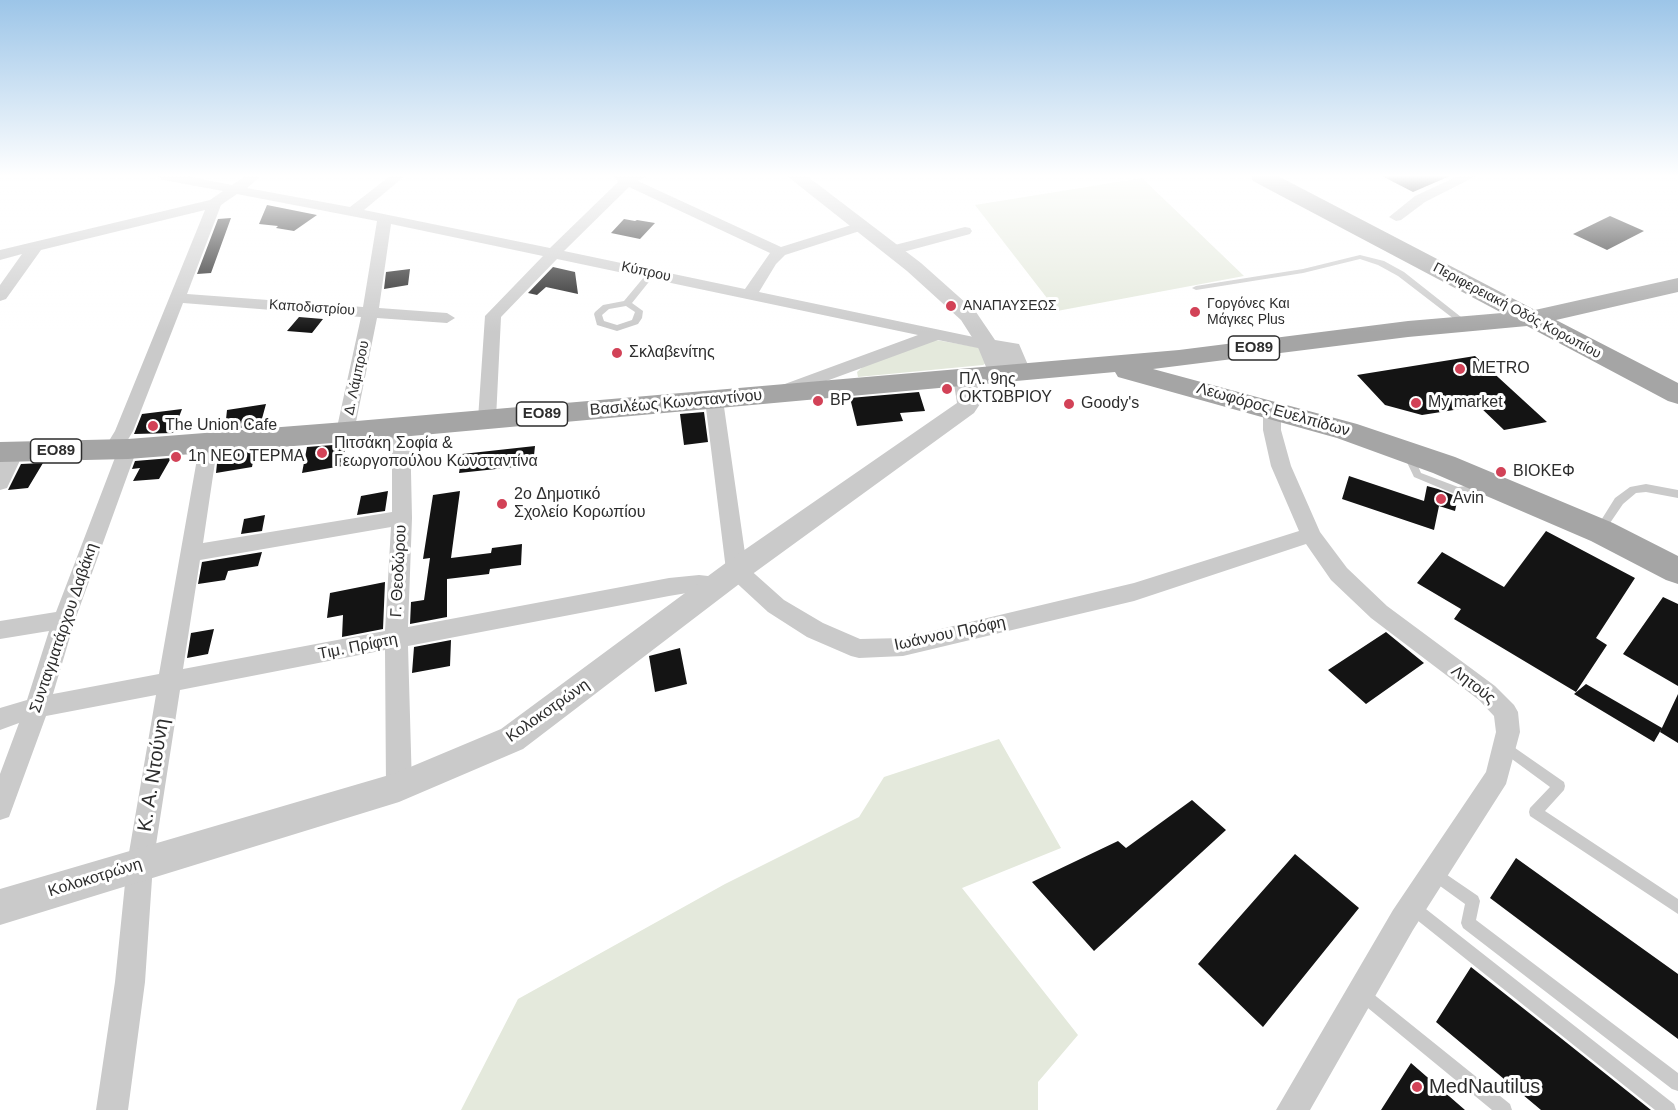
<!DOCTYPE html>
<html>
<head>
<meta charset="utf-8">
<style>
  body { margin:0 }
  canvas { display:block; background:#fff }
</style>
</head>
<body>
<canvas width="1678" height="1110"></canvas>
<script>
const ctx = document.querySelector('canvas').getContext('2d');
ctx.lineJoin = 'round';
function paint(path, color) {
  ctx.fillStyle = color;
  ctx.fill(path, 'evenodd');
}
function poly(rows) {
  const path = new Path2D();
  for (const r of rows) {
    path.moveTo(r[0], r[1]);
    for (let i = 2; i < r.length; i += 2) path.lineTo(r[i], r[i + 1]);
  }
  return path;
}
function trace(path, color, width, dash) {
  ctx.strokeStyle = color;
  ctx.lineWidth = width;
  ctx.lineCap = dash ? 'butt' : 'round';
  ctx.setLineDash(dash || []);
  ctx.stroke(path);
}
function label(font, color, halo, rows, align = 'center') {
  ctx.font = font + ' Helvetica,sans-serif';
  ctx.lineWidth = 6;
  ctx.setLineDash([]);
  ctx.textBaseline = 'middle';
  ctx.strokeStyle = halo;
  ctx.fillStyle = color;
  for (const [text, x, y, turn = 0] of rows) {
    ctx.save();
    ctx.translate(x, y);
    ctx.rotate((+turn || 0) * Math.PI / 180);
    ctx.textAlign = isNaN(turn) ? turn : align;
    if (halo) ctx.strokeText(text, 0, 0);
    ctx.fillText(text, 0, 0);
    ctx.restore();
  }
}
const green = poly([
  [1142,178,1244,276,1057,311,975,205],
  [936,340,982,348,988,362,983,365,858,377,857,372,865,365],
  [999,739,1061,848,962,888,1078,1035,1038,1082,1038,1110,461,1110,518,999,725,884,859,817,884,777]
]);
const building = poly([
  [1382,176,1450,176,1413,192],
  [267,205,317,215,294,231,276,228,278,226,259,224],
  [1610,216,1644,231,1607,250,1573,234],
  [231,218,211,273,197,274,218,219],
  [624,219,635,221,637,220,655,223,640,239,611,233],
  [553,267,575,272,578,294,546,287,537,295,528,293],
  [410,269,408,285,384,289,386,272],
  [299,317,323,319,312,333,287,331],
  [1475,356,1547,422,1504,430,1479,406,1422,415,1385,405,1357,375],
  [919,392,925,411,900,413,903,421,857,426,850,398],
  [266,404,260,426,225,429,227,410],
  [182,409,173,433,134,434,142,414],
  [704,412,708,442,684,445,680,414],
  [346,444,342,466,302,473,307,447],
  [535,446,533,465,459,473,462,454],
  [255,451,252,467,216,473,218,454],
  [171,458,159,479,133,481,140,468,132,469,135,461],
  [43,463,28,488,8,490,21,464],
  [1349,476,1424,501,1427,486,1438,489,1458,497,1455,511,1439,506,1434,530,1342,499],
  [388,491,385,511,357,515,361,496],
  [460,491,451,558,491,553,492,548,522,544,521,565,490,569,489,574,447,579,447,617,410,624,411,602,424,600,430,558,423,559,433,495],
  [265,515,262,531,241,534,244,519],
  [1546,531,1635,578,1596,638,1607,645,1576,692,1454,619,1461,609,1417,583,1442,552,1504,587],
  [262,552,258,566,228,571,225,580,198,584,202,562],
  [385,582,383,629,342,637,343,615,327,618,330,593],
  [1663,597,1678,604,1678,686,1623,654],
  [214,629,208,654,187,658,191,633],
  [1386,632,1424,663,1366,704,1328,670],
  [451,640,450,666,412,673,414,647],
  [680,648,687,684,655,692,649,656],
  [1586,684,1662,728,1654,742,1574,694],
  [1678,694,1678,743,1660,732],
  [1192,800,1226,830,1094,951,1032,882,1118,841,1126,848],
  [1295,854,1359,908,1263,1027,1198,964],
  [1516,858,1678,974,1678,1039,1490,898],
  [1471,967,1557,1035,1651,1110,1541,1110,1436,1022],
  [1411,1063,1465,1110,1381,1110]
]);
const service = poly([
  [1360,255,1384,261,1404,272,1461,317,1460,319,1454,319,1398,276,1378,265,1360,259,1303,273,1196,290,1192,288,1196,286,1303,269,1360,255],
  [649,271,655,271,656,273,632,303,643,311,642,318,638,324,617,331,597,325,594,314,595,312,603,305,624,301,649,271],
  [626,306,635,312,632,320,617,325,604,321,602,315,609,309,626,306],
  [1407,449,1412,452,1421,473,1458,487,1484,484,1489,488,1484,492,1457,495,1414,477,1402,452,1407,449],
  [1646,484,1678,490,1678,498,1646,492,1636,493,1623,504,1610,523,1606,534,1598,534,1597,531,1600,522,1615,498,1630,487,1646,484],
  [1505,741,1564,782,1565,786,1564,790,1545,811,1678,899,1678,914,1530,816,1529,812,1530,808,1550,787,1501,751,1499,747,1501,743,1505,741],
  [1434,866,1478,896,1480,901,1476,920,1678,1073,1678,1091,1672,1089,1463,928,1461,923,1465,904,1429,878,1427,873,1429,868,1434,866],
  [1412,900,1417,902,1674,1104,1676,1110,1655,1110,1407,912,1405,907,1407,902,1412,900],
  [1362,987,1367,989,1510,1104,1512,1110,1492,1110,1357,999,1355,994,1357,989,1362,987]
]);
const minor = poly([
  [157,176,187,176,232,185,245,176,261,176,247,188,350,207,390,176,405,176,364,210,550,248,618,182,614,176,647,176,638,181,781,247,861,222,868,226,866,229,785,255,776,264,759,292,988,340,994,341,996,345,994,349,988,350,938,340,780,398,774,396,771,392,774,388,918,335,557,259,501,317,496,419,493,423,487,425,481,423,478,419,485,316,543,256,391,224,379,308,447,313,455,318,447,323,377,318,354,432,352,436,345,438,338,436,336,432,361,317,183,303,133,431,126,443,135,444,137,449,75,620,53,694,159,674,200,442,202,437,209,436,216,437,218,442,203,543,392,512,392,426,394,422,401,420,408,422,410,426,412,518,408,627,669,578,699,575,717,577,725,579,728,585,725,591,717,593,699,591,669,596,408,646,412,787,408,795,399,799,390,795,386,787,385,650,180,690,153,864,145,982,128,1110,96,1110,115,982,127,864,156,695,46,716,9,817,0,820,0,774,19,723,0,730,0,708,27,700,49,631,0,639,0,621,56,612,116,455,106,454,104,449,115,431,205,210,41,250,6,299,0,301,0,285,22,254,0,260,0,250,210,200,223,191,163,180,157,176],
  [629,187,770,253,745,289,564,251,629,187],
  [237,194,377,221,363,307,187,294,221,205,237,194],
  [391,527,385,631,183,669,200,560,391,527],
  [1458,176,1476,176,1425,202,1401,220,1396,221,1389,217,1415,196,1458,176],
  [965,227,970,228,972,231,970,234,892,255,884,250,887,247,965,227],
  [714,394,720,396,723,400,747,567,784,600,823,623,860,639,903,638,1134,583,1299,531,1271,466,1263,430,1263,409,1266,405,1272,403,1278,405,1281,409,1281,430,1291,466,1320,532,1347,568,1387,606,1495,686,1514,705,1518,712,1520,732,1506,784,1413,930,1310,1110,1276,1110,1393,910,1486,772,1496,732,1494,716,1479,700,1371,618,1331,580,1306,544,1134,601,903,656,859,658,851,656,807,637,768,612,729,576,726,570,705,400,708,396,714,394],
  [14,445,21,447,24,452,7,488,0,490,0,462,7,447,14,445]
]);
const tertiary = poly([
  [787,176,807,176,921,263,976,312,995,340,1019,344,1031,372,1028,377,1020,379,1010,374,1007,379,999,381,991,379,977,345,961,320,907,271,787,176],
  [964,371,972,373,975,378,982,401,974,413,747,578,523,749,399,802,0,925,0,889,396,773,501,729,727,562,957,403,953,378,956,373,964,371]
]);
const primary = poly([
  [1251,176,1278,176,1535,310,1678,278,1678,292,1556,320,1678,383,1678,404,1668,401,1527,326,1408,337,1153,369,1357,424,1455,457,1613,523,1678,556,1678,584,1666,580,1591,541,1433,473,1337,438,1118,377,1115,372,345,442,128,459,0,462,0,442,128,439,345,422,1179,350,1408,321,1502,313,1253,181,1251,176]
]);
const markers = [
  [951,306,6,"#d24257"],
  [1195,312,6,"#d24257"],
  [617,353,6,"#d24257"],
  [1460,369,6,"#d24257"],
  [947,389,6,"#d24257"],
  [818,401,6,"#d24257"],
  [1416,403,6,"#d24257"],
  [1069,404,6,"#d24257"],
  [153,426,6,"#d24257"],
  [322,453,6,"#d24257"],
  [176,457,6,"#d24257"],
  [1501,472,6,"#d24257"],
  [1441,499,6,"#d24257"],
  [502,504,6,"#d24257"],
  [1417,1087,6,"#d24257"]
];
const farStreetnames = [
  ["Κύπρου",646,272,12],
  ["Καποδιστρίου",312,308,4],
  ["Περιφερειακή Οδός Κορωπίου",1517,311,28],
  ["Δ. Λάμπρου",357,378,-78]
];
const farPoinames = [
  ["Γοργόνες Και",1207,304],
  ["Μάγκες Plus",1207,320],
  ["ΑΝΑΠΑΥΣΕΩΣ",963,306]
];
const shields = [
  [1254,348,51],
  [542,414,51],
  [56,451,51]
];
const shieldNames = [
  ["ΕΟ89",1254,348],
  ["ΕΟ89",542,414],
  ["ΕΟ89",56,451]
];
const poiNames = [
  ["Σκλαβενίτης",629,353],
  ["METRO",1472,369],
  ["ΠΛ. 9ης",959,380],
  ["ΟΚΤΩΒΡΙΟΥ",959,398],
  ["BP",830,401],
  ["My market",1428,403],
  ["Goody's",1081,404],
  ["The Union Cafe",165,426],
  ["Πιτσάκη Σοφία &",334,444],
  ["Γεωργοπούλου Κωνσταντίνα",334,462],
  ["1η ΝΕΟ ΤΕΡΜΑ",188,457],
  ["ΒΙΟΚΕΦ",1513,472],
  ["2ο Δημοτικό",514,495],
  ["Σχολείο Κορωπίου",514,513],
  ["Avin",1453,499]
];
const streetNames = [
  ["Βασιλέως Κωνσταντίνου",676,403,-5],
  ["Λεωφόρος Ευελπίδων",1273,410,16],
  ["Γ. Θεοδώρου",399,571,-87],
  ["Συνταγματάρχου Δαβάκη",64,628,-71],
  ["Ιωάννου Πρόφη",950,634,-12],
  ["Τιμ. Πρίφτη",358,647,-11],
  ["Λητούς",1473,685,38],
  ["Κολοκοτρώνη",548,711,-35],
  ["Κολοκοτρώνη",95,878,-17]
];
const nearStreetnames = [
  ["Κ. Α. Ντούνη",154,775,-81]
];
const nearPoinames = [
  ["MedNautilus",1429,1087]
];
paint(green, '#e4e9dc');
paint(building, '#141414');
paint(service, '#cacaca');
paint(minor, '#cacaca');
paint(tertiary, '#cacaca');
paint(primary, '#a5a5a5');
const sky = ctx.createLinearGradient(0, 0, 0, 332);
sky.addColorStop(0, '#9cc5e8');
sky.addColorStop(0.53, '#fff');
sky.addColorStop(1, '#ffffff00');
ctx.fillStyle = sky;
ctx.fillRect(0, 0, 1678, 332);
for (const [x, y, r, color] of markers) {
  const dot = new Path2D();
  dot.arc(x, y, r, 0, 2 * Math.PI);
  ctx.fillStyle = color;
  ctx.fill(dot);
  trace(dot, '#fff', 2);
}
label('14px', '#2d2d2d', '#fff', farStreetnames);
label('14px', '#2d2d2d', '#fff', farPoinames, 'left');
for (const [x, y, w] of shields) {
  const box = new Path2D();
  box.roundRect(x - w / 2, y - 12, w, 24, 4.5);
  ctx.fillStyle = '#fff';
  ctx.fill(box);
  trace(box, '#2d2d2d', 1.5);
}
label('bold 15px', '#2d2d2d', null, shieldNames);
label('16px', '#2d2d2d', '#fff', poiNames, 'left');
label('16px', '#2d2d2d', '#fff', streetNames);
label('20px', '#2d2d2d', '#fff', nearStreetnames);
label('20px', '#2d2d2d', '#fff', nearPoinames, 'left');
</script>
</body>
</html>
